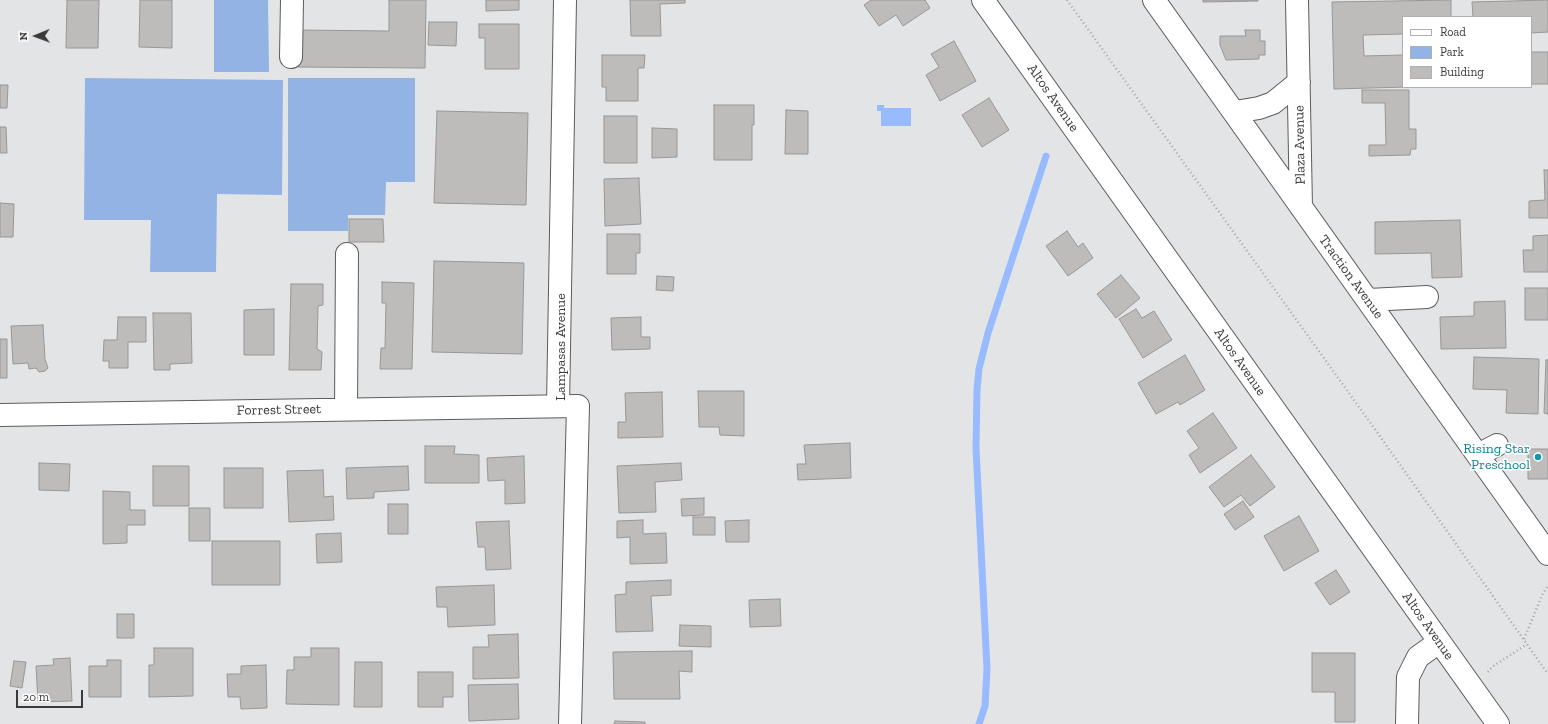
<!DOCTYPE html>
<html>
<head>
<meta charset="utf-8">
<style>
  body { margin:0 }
  #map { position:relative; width:1548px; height:724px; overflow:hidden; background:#e3e4e6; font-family:"Zilla Slab",serif }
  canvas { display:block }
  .legend { position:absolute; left:1402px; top:16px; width:130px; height:72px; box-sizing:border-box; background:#fff; border:1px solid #b0b0b1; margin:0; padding:5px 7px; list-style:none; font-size:12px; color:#3a3a3b }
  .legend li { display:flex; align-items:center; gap:8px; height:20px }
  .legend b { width:20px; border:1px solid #b0b0b1 }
  .north { position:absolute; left:16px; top:16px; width:40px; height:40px; -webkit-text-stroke:3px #fff; paint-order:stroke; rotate:269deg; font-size:11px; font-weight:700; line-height:16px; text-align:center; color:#3a3a3b }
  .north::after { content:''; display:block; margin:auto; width:14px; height:18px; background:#3a3a3b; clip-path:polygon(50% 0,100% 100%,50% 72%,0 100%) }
  .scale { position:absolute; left:16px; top:690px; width:67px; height:18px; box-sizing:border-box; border:2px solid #3a3a3b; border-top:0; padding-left:5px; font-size:12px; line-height:14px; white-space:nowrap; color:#3a3a3b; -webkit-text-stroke:3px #fff; paint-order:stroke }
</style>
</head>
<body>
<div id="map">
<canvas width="1548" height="724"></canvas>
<ul class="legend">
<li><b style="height:5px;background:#fff"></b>Road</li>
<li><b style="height:11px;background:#92b3e3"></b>Park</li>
<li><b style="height:11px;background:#bdbcbb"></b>Building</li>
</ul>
<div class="north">N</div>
<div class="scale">20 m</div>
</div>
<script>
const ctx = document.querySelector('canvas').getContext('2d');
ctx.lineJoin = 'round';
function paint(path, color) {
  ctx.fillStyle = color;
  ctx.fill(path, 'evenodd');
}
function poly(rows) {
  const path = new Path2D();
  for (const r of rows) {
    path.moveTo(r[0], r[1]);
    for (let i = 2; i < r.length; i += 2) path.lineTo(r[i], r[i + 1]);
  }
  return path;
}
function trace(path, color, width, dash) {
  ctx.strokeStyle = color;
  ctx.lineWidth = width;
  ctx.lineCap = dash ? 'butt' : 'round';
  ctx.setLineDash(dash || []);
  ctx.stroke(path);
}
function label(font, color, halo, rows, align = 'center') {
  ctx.font = font + ' "Zilla Slab",serif';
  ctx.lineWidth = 3;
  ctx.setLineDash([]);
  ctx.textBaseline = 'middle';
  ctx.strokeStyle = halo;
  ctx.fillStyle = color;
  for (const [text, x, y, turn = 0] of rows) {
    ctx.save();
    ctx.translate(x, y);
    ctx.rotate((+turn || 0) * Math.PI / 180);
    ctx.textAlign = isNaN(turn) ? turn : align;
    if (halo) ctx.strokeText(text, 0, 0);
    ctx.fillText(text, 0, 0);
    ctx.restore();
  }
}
const green = poly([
  [214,0,268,0,269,72,214,72],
  [85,78,283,80,282,195,217,194,216,272,150,272,151,220,84,220],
  [288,78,415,78,415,182,386,182,385,215,348,215,348,231,288,231]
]);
const water = poly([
  [877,105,884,105,884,108,911,108,911,126,881,126,881,111,877,111]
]);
const stream = poly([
  [979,724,985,706,987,669,976,448,977,389,979,369,988,333,1046,156]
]);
const building = poly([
  [67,0,99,0,98,48,66,48,67,0],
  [140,0,172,0,172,48,139,47,140,0],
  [389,0,426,0,425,68,298,67,298,30,389,31,389,0],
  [486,0,519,0,519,10,486,11,486,0],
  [630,0,685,0,685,3,660,4,661,36,631,36,630,0],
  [871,0,925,0,930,8,903,26,896,15,879,26,864,5,871,0],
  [1203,0,1258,0,1258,1,1203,2,1203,0],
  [1451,0,1451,17,1403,17,1403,34,1363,35,1364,56,1403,55,1403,87,1407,87,1334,89,1332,2,1451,0],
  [1548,0,1548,32,1531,33,1531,17,1473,17,1472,2,1548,0],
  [429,22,457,22,456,46,428,45,429,22],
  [479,24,519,24,519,69,485,69,485,38,479,38,479,24],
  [1245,30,1260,30,1260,41,1265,41,1265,55,1259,55,1259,59,1226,60,1220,45,1220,36,1246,36,1245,30],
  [954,41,976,81,940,101,926,75,939,67,931,54,954,41],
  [1531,52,1548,52,1548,84,1531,84,1531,52],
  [602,55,645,55,644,68,638,68,638,101,606,101,606,87,602,87,602,55],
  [0,85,8,85,7,108,0,108,0,85],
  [1362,90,1409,90,1409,129,1416,129,1416,149,1411,149,1410,155,1369,156,1369,145,1386,145,1385,103,1362,103,1362,90],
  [989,98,1009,130,982,147,962,115,989,98],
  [714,105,754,105,754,125,752,125,752,160,714,160,714,105],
  [786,110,808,111,808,154,785,154,786,110],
  [437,111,528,113,526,205,434,203,437,111],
  [604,116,637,116,637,163,604,163,604,116],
  [0,127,6,127,7,153,0,153,0,127],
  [652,128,677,129,677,157,652,158,652,128],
  [1544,170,1548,170,1548,218,1529,218,1529,201,1545,200,1544,170],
  [639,178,641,224,605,226,604,179,639,178],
  [0,203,14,204,13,237,0,237,0,203],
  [349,219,383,219,384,242,349,242,349,219],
  [1460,220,1462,277,1432,278,1431,253,1375,254,1375,222,1460,220],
  [1067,231,1078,247,1083,243,1093,258,1068,276,1046,246,1067,231],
  [607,234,640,234,640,253,636,253,636,274,607,274,607,234],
  [1548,235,1548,272,1524,272,1523,250,1533,250,1533,236,1548,235],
  [434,261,524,263,522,354,432,352,434,261],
  [1121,275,1140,298,1116,318,1097,294,1121,275],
  [657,276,674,277,673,291,656,290,657,276],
  [382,282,414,283,412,369,380,369,381,348,385,348,386,303,382,303,382,282],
  [291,284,323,284,323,305,318,306,317,349,322,352,321,370,289,370,291,284],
  [1525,288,1548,288,1548,320,1525,320,1525,288],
  [1505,301,1506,348,1441,349,1440,317,1474,316,1474,302,1505,301],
  [274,309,274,355,244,355,244,310,274,309],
  [1136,309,1142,318,1154,311,1172,340,1143,358,1119,319,1136,309],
  [153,313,191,313,192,363,170,364,170,370,154,370,153,313],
  [118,317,146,317,146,342,128,342,128,368,109,368,109,361,103,361,104,340,117,340,118,317],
  [641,317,641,337,650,337,650,349,612,350,611,318,641,317],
  [43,325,45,359,48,368,45,371,39,372,36,368,29,369,28,363,13,364,11,326,43,325],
  [0,339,7,339,7,378,0,378,0,339],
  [1185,355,1205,390,1180,405,1178,402,1156,414,1138,383,1185,355],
  [1474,357,1539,359,1538,414,1506,413,1507,390,1473,389,1474,357],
  [1546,360,1548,360,1548,414,1544,413,1546,360],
  [698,391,744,391,744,436,720,435,719,427,699,427,698,391],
  [662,392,663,437,618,438,618,422,626,422,625,393,662,392],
  [1213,413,1237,448,1200,473,1189,455,1199,448,1187,431,1213,413],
  [850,443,851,478,798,480,797,464,806,464,804,445,850,443],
  [425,446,455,446,454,454,479,455,479,483,425,483,425,446],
  [1528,449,1548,449,1548,479,1528,479,1528,449],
  [1251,455,1275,487,1250,506,1241,495,1224,507,1209,487,1251,455],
  [524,456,525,503,505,504,505,480,488,481,487,458,524,456],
  [39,463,70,464,69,491,39,490,39,463],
  [681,463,682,480,655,482,656,512,619,513,617,466,681,463],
  [153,466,189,466,189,506,153,506,153,466],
  [408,466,409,490,374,492,374,498,347,499,346,468,408,466],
  [224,468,263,468,263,508,224,508,224,468],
  [323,470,324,497,333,496,334,520,289,522,287,471,323,470],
  [103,491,130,492,130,510,145,510,145,525,127,525,127,543,103,544,103,491],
  [704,498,704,515,682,516,681,499,704,498],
  [1243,501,1254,517,1235,530,1224,514,1243,501],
  [388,504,408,504,408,534,388,534,388,504],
  [189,508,210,508,210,541,189,541,189,508],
  [1299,516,1319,551,1284,571,1264,536,1299,516],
  [693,517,715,517,715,535,693,535,693,517],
  [643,520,643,534,666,533,667,563,630,564,630,537,617,538,617,521,643,520],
  [749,520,749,542,726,542,725,521,749,520],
  [509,521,511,569,486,570,485,547,478,547,476,522,509,521],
  [341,533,342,562,317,563,316,534,341,533],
  [212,541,280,541,280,585,212,585,212,541],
  [1336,570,1350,592,1330,605,1315,583,1336,570],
  [671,580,671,595,651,596,653,631,616,632,615,595,626,594,626,582,671,580],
  [494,585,495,625,448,627,447,607,437,607,436,587,494,585],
  [780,599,781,626,750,627,749,600,780,599],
  [117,614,134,614,134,638,117,638,117,614],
  [680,625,711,626,711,647,679,646,680,625],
  [518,634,519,678,473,679,473,647,489,647,488,635,518,634],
  [154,648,193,648,193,696,149,697,149,665,154,665,154,648],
  [311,648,339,648,339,705,286,704,287,670,294,670,294,657,311,657,311,648],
  [692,651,692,672,679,671,680,699,614,699,613,652,692,651],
  [1312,653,1355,653,1355,722,1335,722,1335,692,1312,692,1312,653],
  [70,658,72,701,38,702,36,666,54,665,53,659,70,658],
  [107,660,121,660,121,697,89,697,89,666,107,666,107,660],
  [14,661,26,662,22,688,10,686,14,661],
  [355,662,382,662,382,707,354,707,355,662],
  [266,665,267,708,241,709,240,697,228,697,227,674,241,674,241,666,266,665],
  [418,672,453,672,453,697,443,697,443,707,418,707,418,672],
  [518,684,519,719,469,721,468,685,518,684],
  [615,721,645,722,645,724,614,724,615,721]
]);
const path = poly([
  [1067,0,1374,428,1548,674],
  [1524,639,1543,593,1548,586],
  [1488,672,1492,667,1527,644]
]);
const minor = poly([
  [983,0,1498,724],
  [1154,0,1548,554],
  [1297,0,1301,207],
  [291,57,292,0],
  [1235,112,1259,108,1273,103,1299,82],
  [1369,300,1427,297],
  [558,406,565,0],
  [346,409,347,254],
  [0,415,578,406,570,724],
  [1478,455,1497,445],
  [1407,724,1408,677,1418,657,1439,642]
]);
const markers = [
  [1538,457,4,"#0f9aa8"]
];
const streetNames = [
  ["Altos Avenue",1053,98,55],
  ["Plaza Avenue",1300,145,-91],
  ["Traction Avenue",1351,277,54],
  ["Lampasas Avenue",561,347,-90],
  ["Altos Avenue",1240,362,55],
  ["Forrest Street",279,410,-1],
  ["Altos Avenue",1428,626,55]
];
const cultureNames = [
  ["Rising Star",1530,449],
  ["Preschool",1530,465]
];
paint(green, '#92b3e3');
paint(water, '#98bafe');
trace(stream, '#98bafe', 7);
paint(building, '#bdbcbb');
trace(building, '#989696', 1);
trace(minor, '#5b5c5d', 24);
trace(path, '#a3a4a6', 2.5, [1, 3]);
trace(minor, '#fff', 22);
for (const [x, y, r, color] of markers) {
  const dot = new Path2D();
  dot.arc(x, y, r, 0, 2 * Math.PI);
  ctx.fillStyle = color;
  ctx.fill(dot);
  trace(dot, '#fff', 1.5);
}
label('14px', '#3a3a3b', '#fff', streetNames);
label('14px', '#0d838f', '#fff', cultureNames, 'right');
</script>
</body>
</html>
